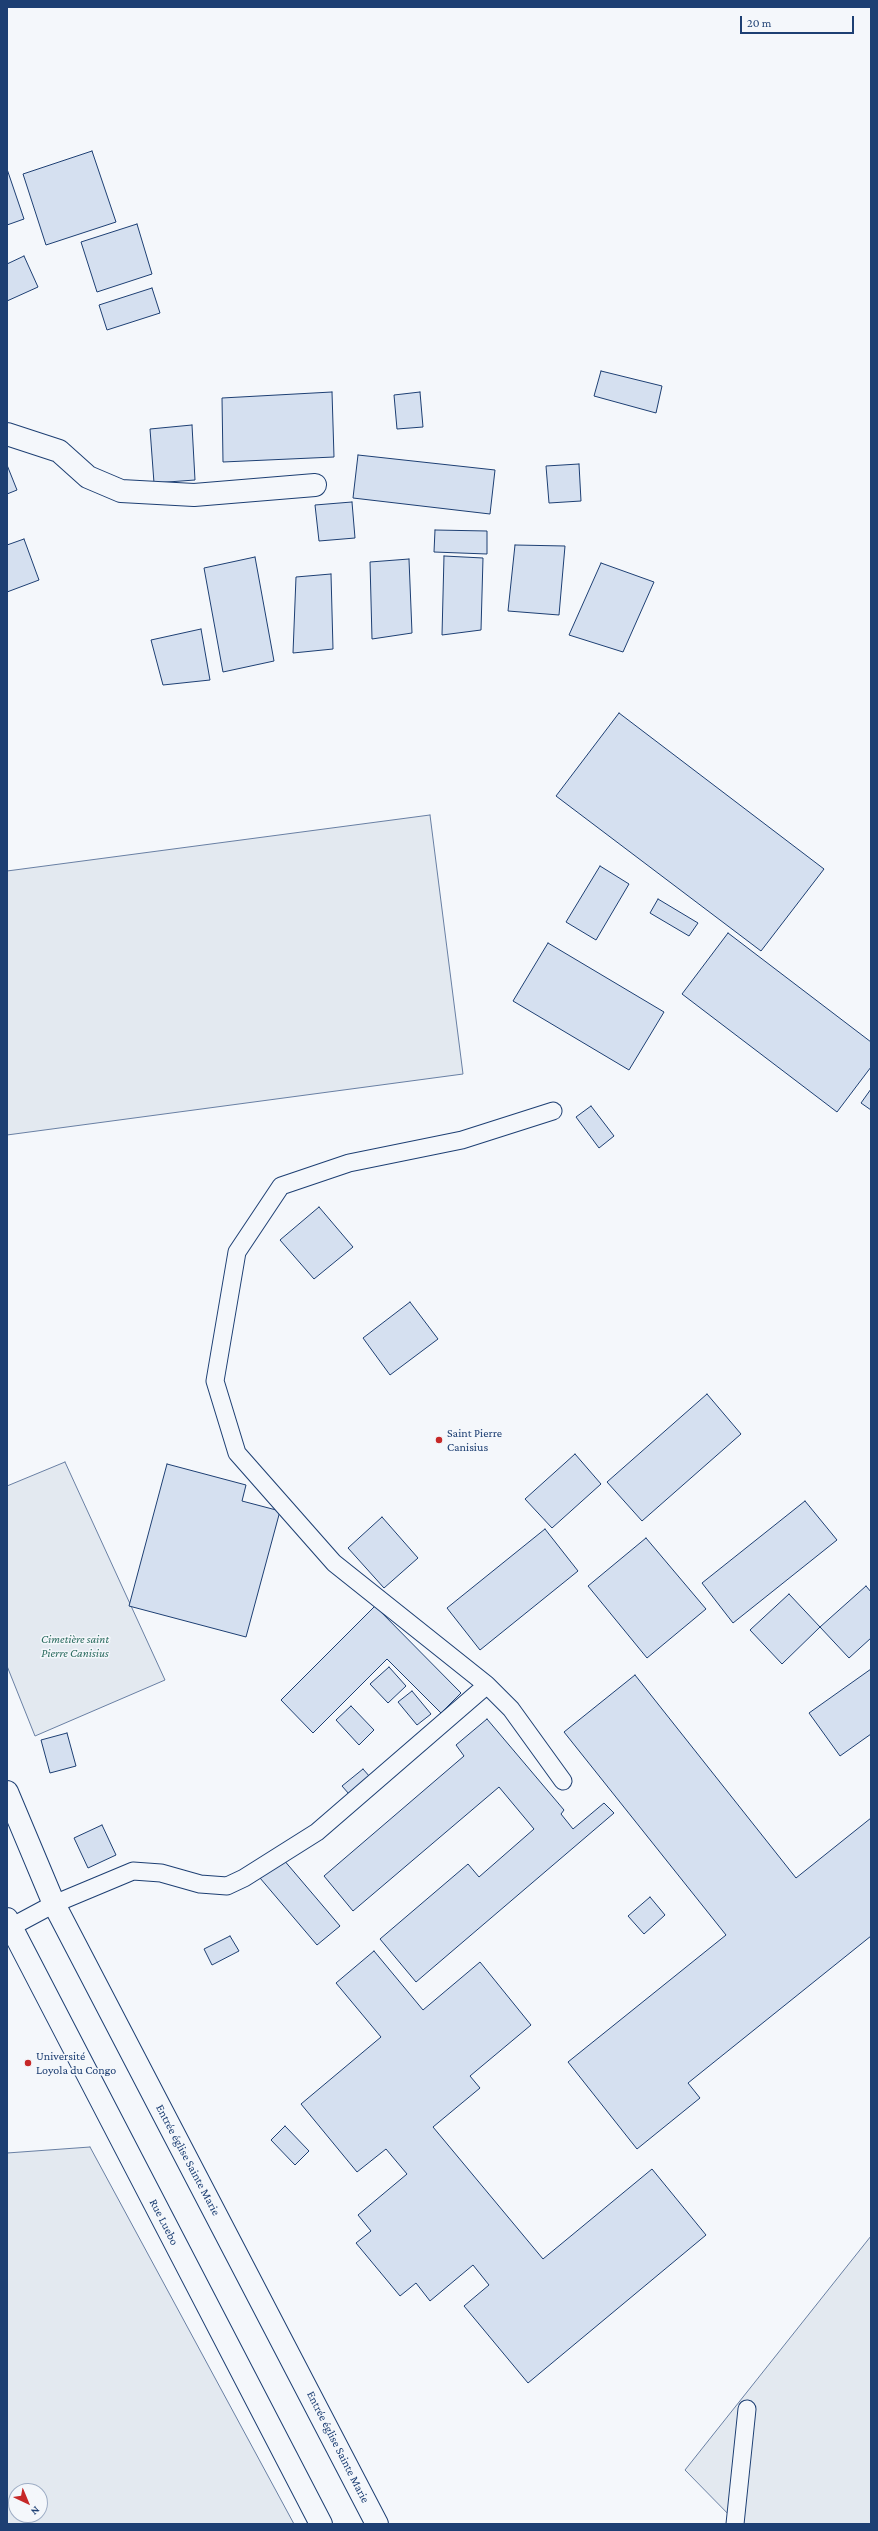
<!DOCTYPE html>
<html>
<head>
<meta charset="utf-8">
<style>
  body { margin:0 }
  #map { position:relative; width:878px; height:2531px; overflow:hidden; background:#f4f7fb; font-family:"Crimson Pro",serif }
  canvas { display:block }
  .frame { position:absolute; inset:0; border:8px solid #1d3f73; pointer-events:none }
  .north { position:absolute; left:8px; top:2483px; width:40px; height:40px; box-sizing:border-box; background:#f4f7fb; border:1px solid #9eadc5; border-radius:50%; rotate:136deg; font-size:11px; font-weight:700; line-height:16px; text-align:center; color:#1d3f73 }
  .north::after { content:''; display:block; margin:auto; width:14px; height:18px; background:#c62828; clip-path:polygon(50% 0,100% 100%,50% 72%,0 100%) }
  .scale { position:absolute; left:740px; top:16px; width:114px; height:18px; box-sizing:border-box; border:2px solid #1d3f73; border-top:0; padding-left:5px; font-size:12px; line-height:14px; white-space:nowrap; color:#1d3f73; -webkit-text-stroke:3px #f4f7fb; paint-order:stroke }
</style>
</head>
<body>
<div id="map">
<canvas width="878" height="2531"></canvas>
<div class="frame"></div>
<div class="north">N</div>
<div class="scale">20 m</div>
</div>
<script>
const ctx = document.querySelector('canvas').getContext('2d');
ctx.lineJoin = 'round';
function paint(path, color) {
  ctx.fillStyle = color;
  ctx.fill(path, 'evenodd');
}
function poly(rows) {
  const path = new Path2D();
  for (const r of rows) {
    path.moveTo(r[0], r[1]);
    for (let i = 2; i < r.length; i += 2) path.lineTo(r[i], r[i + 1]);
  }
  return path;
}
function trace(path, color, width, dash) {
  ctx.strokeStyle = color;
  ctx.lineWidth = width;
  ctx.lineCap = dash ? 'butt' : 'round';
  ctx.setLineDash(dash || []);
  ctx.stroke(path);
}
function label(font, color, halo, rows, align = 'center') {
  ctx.font = font + ' "Crimson Pro",serif';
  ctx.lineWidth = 3;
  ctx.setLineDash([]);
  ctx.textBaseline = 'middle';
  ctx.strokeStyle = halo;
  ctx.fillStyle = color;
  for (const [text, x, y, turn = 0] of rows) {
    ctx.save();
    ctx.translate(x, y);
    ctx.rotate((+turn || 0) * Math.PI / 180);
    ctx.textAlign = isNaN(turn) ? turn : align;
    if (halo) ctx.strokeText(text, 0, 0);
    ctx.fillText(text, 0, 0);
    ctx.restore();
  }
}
const green = poly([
  [430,815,463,1074,7,1135,7,871,430,815],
  [65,1462,165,1680,35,1736,7,1666,7,1486,65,1462],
  [90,2147,294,2524,7,2524,7,2153,90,2147],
  [16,2491,40,2491,40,2515,16,2515,16,2491],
  [871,2236,871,2524,738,2524,685,2470,871,2236]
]);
const building = poly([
  [92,151,116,222,46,245,23,174,92,151],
  [7,169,24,219,7,225,7,169],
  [137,224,152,274,97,292,81,242,137,224],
  [24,256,38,287,7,301,7,264,24,256],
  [152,288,160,313,107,330,99,305,152,288],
  [601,371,662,386,656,413,594,396,601,371],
  [332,392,334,457,223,462,222,398,332,392],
  [420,392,423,427,397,429,394,395,420,392],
  [192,425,195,480,154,483,150,429,192,425],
  [358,455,495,470,490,514,353,498,358,455],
  [579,464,581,501,549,503,546,466,579,464],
  [7,465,17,490,7,494,7,465],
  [352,502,355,538,319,541,315,505,352,502],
  [435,530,487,531,487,554,434,552,435,530],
  [24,539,39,580,7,592,7,545,24,539],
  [515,545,565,546,559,615,508,611,515,545],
  [444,556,483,558,481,630,442,635,444,556],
  [255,557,274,661,223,672,204,568,255,557],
  [409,559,412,633,372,639,370,562,409,559],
  [601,563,654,582,623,652,569,635,601,563],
  [331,574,333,649,293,653,296,577,331,574],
  [201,629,210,680,163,685,151,640,201,629],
  [619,713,824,869,761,951,556,796,619,713],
  [600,866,629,884,596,940,566,922,600,866],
  [658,899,698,923,689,936,650,913,658,899],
  [728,933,871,1042,871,1067,837,1112,682,994,728,933],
  [548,943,664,1012,629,1070,513,1001,548,943],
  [871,1089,871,1110,861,1103,871,1089],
  [591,1106,614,1136,599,1148,576,1117,591,1106],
  [319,1207,353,1247,314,1279,280,1240,319,1207],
  [410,1302,438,1339,390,1375,363,1338,410,1302],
  [707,1394,741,1434,642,1521,607,1482,707,1394],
  [575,1454,601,1484,552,1528,525,1499,575,1454],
  [167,1464,246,1485,242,1501,280,1511,246,1637,129,1606,167,1464],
  [805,1501,837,1540,733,1623,702,1583,805,1501],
  [382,1517,418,1558,384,1588,348,1548,382,1517],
  [545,1529,578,1571,480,1650,447,1608,545,1529],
  [646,1538,706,1609,647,1658,588,1586,646,1538],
  [866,1586,871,1592,871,1638,849,1658,820,1627,866,1586],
  [789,1594,820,1627,782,1664,750,1630,789,1594],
  [375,1606,461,1693,441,1713,387,1659,313,1733,281,1700,375,1606],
  [389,1667,406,1686,388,1703,370,1684,389,1667],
  [871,1669,871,1734,840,1756,809,1713,871,1669],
  [635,1675,796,1878,871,1818,871,1936,688,2083,700,2098,637,2149,568,2062,726,1935,564,1732,635,1675],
  [412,1691,431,1714,417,1725,398,1702,412,1691],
  [351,1706,374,1730,359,1745,336,1720,351,1706],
  [487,1719,564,1810,561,1814,573,1829,604,1803,614,1813,416,1982,380,1939,468,1864,479,1877,534,1829,499,1787,353,1911,324,1876,464,1756,456,1745,487,1719],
  [67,1733,76,1766,50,1773,41,1740,67,1733],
  [363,1769,370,1777,349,1794,342,1786,363,1769],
  [102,1825,116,1855,88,1868,74,1838,102,1825],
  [283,1859,340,1926,317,1945,260,1878,283,1859],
  [650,1897,665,1915,644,1934,628,1916,650,1897],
  [230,1936,239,1951,212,1965,204,1949,230,1936],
  [374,1951,423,2010,480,1962,531,2025,470,2076,480,2088,433,2127,543,2259,652,2169,706,2235,528,2383,464,2306,489,2285,473,2265,430,2301,416,2283,400,2296,356,2243,371,2231,358,2215,407,2174,386,2149,357,2172,301,2104,381,2037,336,1983,374,1951],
  [285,2126,309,2151,295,2165,271,2140,285,2126]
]);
const service = poly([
  [487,1685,334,1563,237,1453,215,1381,237,1252,281,1186,349,1163,462,1140,553,1111],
  [11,1927,54,1904,133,1871,161,1873,200,1884,227,1886,244,1878,317,1832,487,1685,511,1709,563,1781],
  [735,2524,747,2409]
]);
const minor = poly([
  [7,434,59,451,88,477,121,491,194,495,315,485],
  [7,1792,54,1904,377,2524]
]);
const tertiary = poly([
  [7,1919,321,2524]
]);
const markers = [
  [439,1440,4,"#c62828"],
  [28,2063,4,"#c62828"]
];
const poiNames = [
  ["Saint Pierre",447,1433],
  ["Canisius",447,1447],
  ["Université",36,2056],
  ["Loyola du Congo",36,2070]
];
const parkNames = [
  ["Cimetière saint",75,1639],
  ["Pierre Canisius",75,1653]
];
const streetNames = [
  ["Entrée église Sainte Marie",188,2160,62],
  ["Rue Luebo",164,2222,63],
  ["Entrée église Sainte Marie",338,2447,63]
];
paint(green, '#e3e9f0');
trace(green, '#687fa3', 1);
paint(building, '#d5e0f0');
trace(building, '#1d3f73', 1);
trace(service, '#1d3f73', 19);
trace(minor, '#1d3f73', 24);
trace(tertiary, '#1d3f73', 24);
trace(service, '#f4f7fb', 17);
trace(minor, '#f4f7fb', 22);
trace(tertiary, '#f4f7fb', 22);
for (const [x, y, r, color] of markers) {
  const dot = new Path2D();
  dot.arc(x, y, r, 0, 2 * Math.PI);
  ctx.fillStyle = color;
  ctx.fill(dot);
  trace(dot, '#f4f7fb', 1.5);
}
label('12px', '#1d3f73', '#f4f7fb', poiNames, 'left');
label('italic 12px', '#2c6c60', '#f4f7fb', parkNames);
label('12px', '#1d3f73', '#f4f7fb', streetNames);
</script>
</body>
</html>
